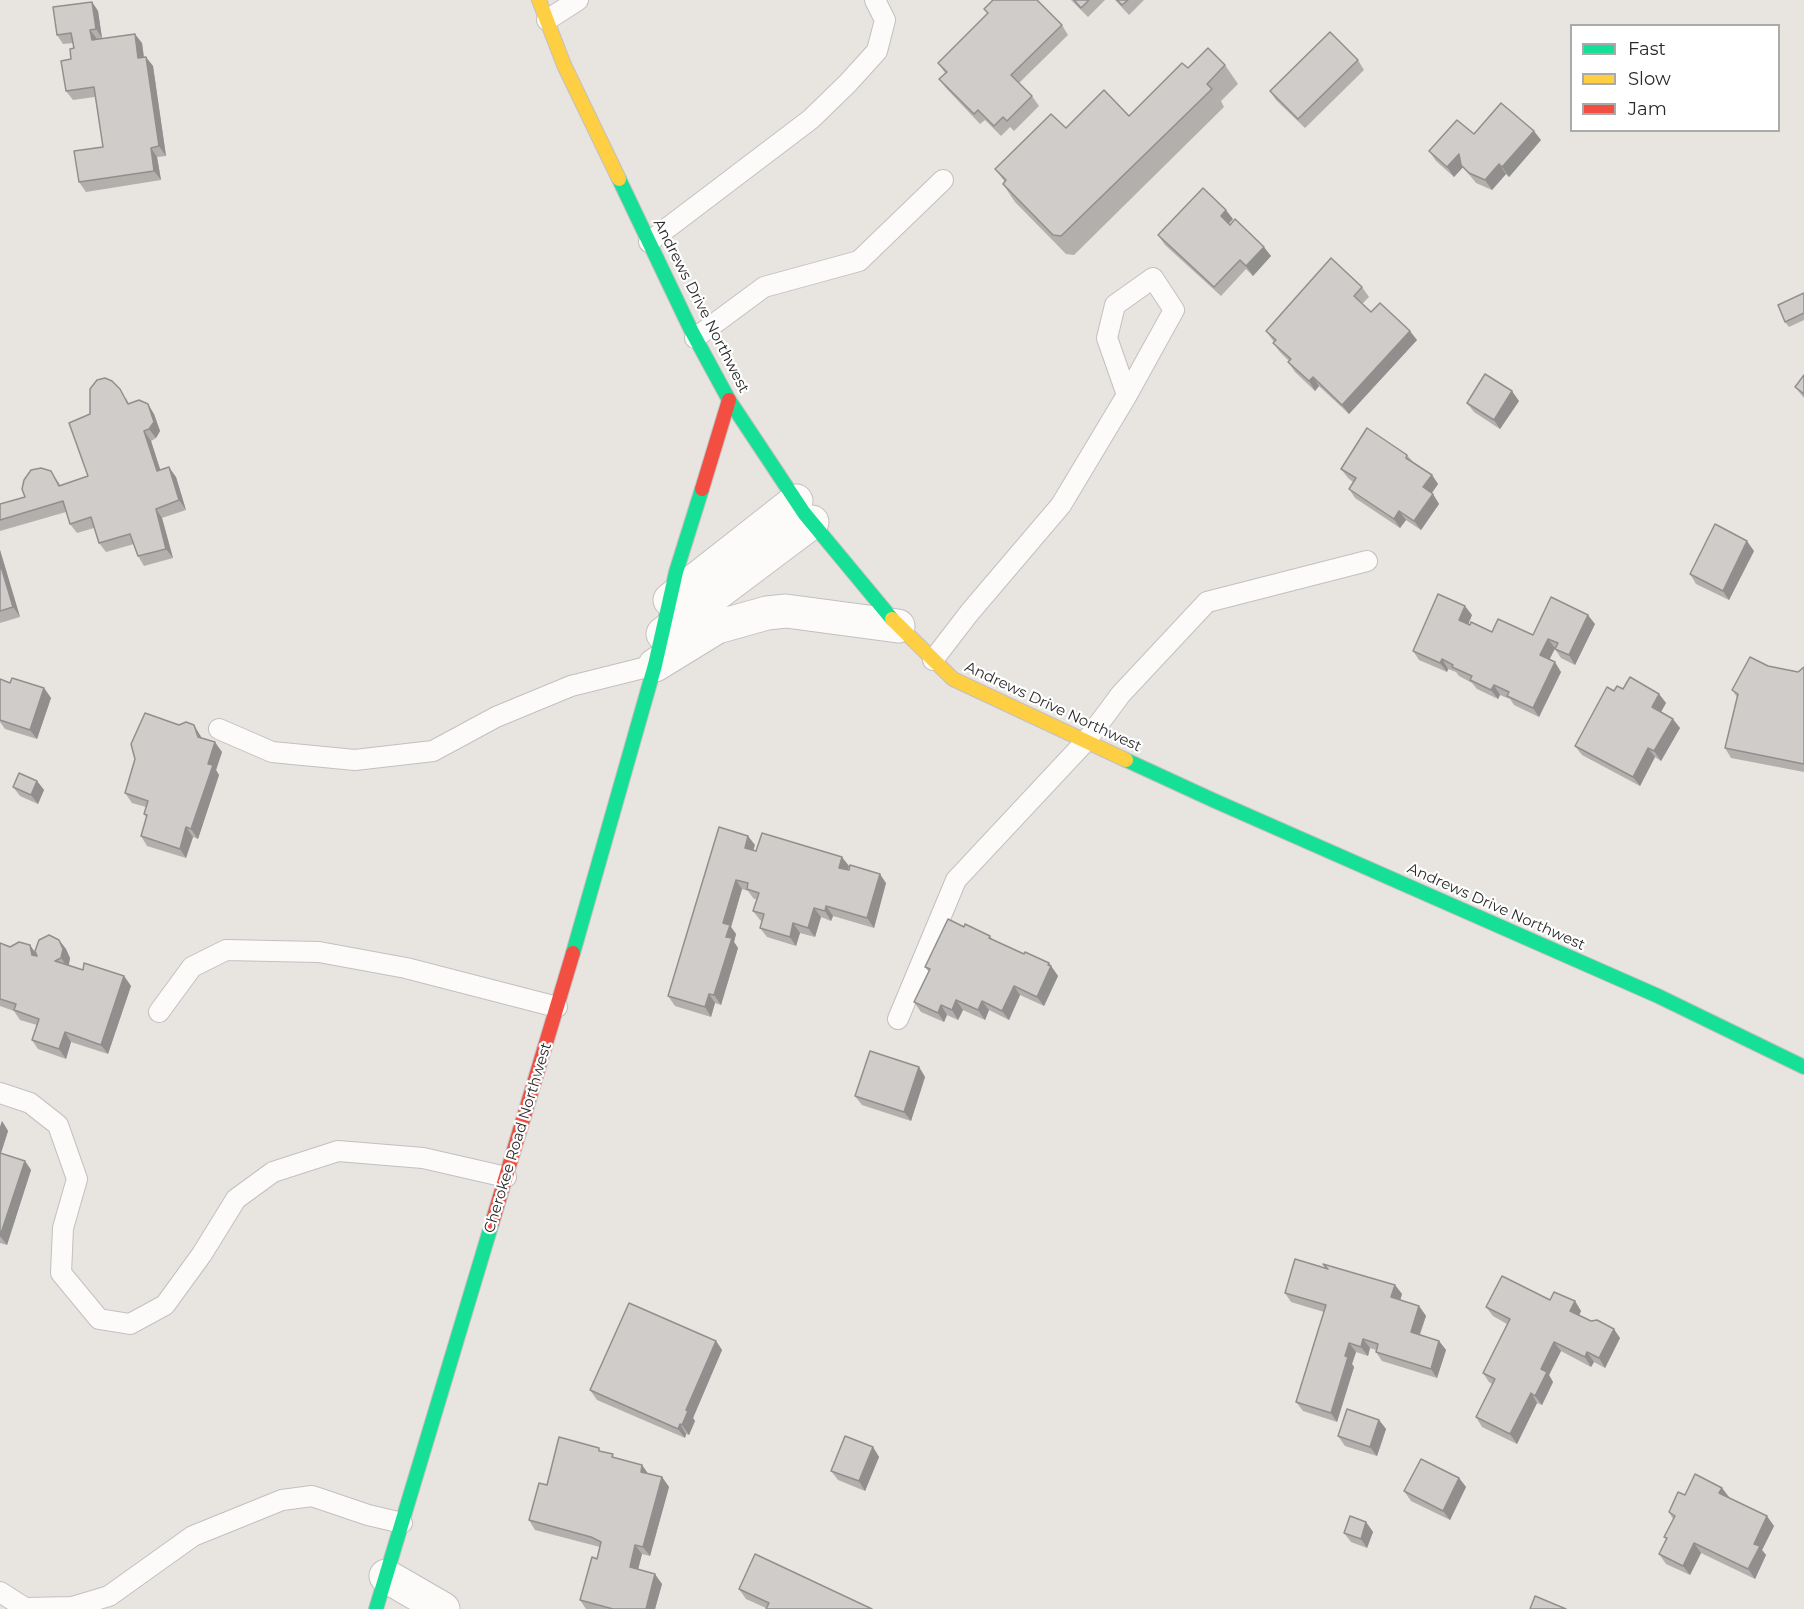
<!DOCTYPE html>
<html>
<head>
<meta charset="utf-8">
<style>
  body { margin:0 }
  #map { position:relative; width:1804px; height:1609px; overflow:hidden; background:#e8e4e0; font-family:Montserrat,sans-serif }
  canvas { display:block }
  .legend { position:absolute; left:1570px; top:24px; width:210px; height:108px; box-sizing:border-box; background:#fff; border:2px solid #aaa; margin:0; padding:8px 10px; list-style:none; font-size:18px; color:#2a2a2a }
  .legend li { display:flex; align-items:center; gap:12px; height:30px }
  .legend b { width:30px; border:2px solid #aaa }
</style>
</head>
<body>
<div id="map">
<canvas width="1804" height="1609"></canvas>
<ul class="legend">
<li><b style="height:8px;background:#16e098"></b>Fast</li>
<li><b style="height:8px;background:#ffcf43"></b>Slow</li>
<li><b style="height:8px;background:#f24e42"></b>Jam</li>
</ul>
</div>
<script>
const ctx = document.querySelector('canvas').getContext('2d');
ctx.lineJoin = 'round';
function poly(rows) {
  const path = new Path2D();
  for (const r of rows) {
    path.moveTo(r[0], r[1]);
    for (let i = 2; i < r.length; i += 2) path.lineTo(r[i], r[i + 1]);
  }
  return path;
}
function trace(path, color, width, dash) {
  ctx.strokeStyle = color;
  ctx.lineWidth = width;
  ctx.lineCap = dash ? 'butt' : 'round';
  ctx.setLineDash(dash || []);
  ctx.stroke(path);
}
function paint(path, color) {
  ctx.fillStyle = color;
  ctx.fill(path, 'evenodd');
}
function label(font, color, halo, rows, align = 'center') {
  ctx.font = font + ' Montserrat,sans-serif';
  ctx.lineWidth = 4.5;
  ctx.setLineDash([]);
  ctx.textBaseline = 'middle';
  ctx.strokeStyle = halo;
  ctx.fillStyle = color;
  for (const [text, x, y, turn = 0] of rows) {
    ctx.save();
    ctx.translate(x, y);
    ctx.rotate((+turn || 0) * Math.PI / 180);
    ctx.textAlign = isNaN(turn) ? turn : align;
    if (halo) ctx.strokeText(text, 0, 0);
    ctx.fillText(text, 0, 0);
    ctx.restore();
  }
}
const lane = poly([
  [547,20,578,0],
  [649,242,811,119,848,83,877,51,885,20,875,0],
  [695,338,764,287,859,261,943,180],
  [933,660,970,612,1061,505,1127,395,1174,310,1153,278,1115,305,1107,338,1127,395],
  [219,729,272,752,355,760,433,751,496,717,571,686,655,665],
  [159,1012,192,967,226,950,319,952,406,968,557,1007],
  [898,1019,956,880,1086,741,1121,694,1207,602,1367,561],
  [0,1093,30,1103,58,1125,77,1179,63,1228,61,1273,99,1319,130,1324,165,1305,202,1254,236,1199,273,1172,338,1151,423,1158,506,1177],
  [0,1592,25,1608,72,1607,109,1596,193,1536,282,1500,312,1496,368,1515,402,1523]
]);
const street = poly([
  [670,600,796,501],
  [663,634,812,522],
  [655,665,717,627,767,613,786,611,898,626],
  [386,1576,443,1609]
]);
const fast = poly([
  [619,179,691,330,729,400,804,513,892,619],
  [1126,760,1215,801,1658,996,1804,1067],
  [573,953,655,665,676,572,702,489],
  [376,1609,492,1223]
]);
const slow = poly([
  [539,0,564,65,619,179],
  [892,619,953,679,1126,760]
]);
const jam = poly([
  [702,489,729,400],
  [492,1223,573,953]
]);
const wall = poly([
  [1071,0,1105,0,1088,17],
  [1115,0,1144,0,1129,15],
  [92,2,98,11,102,38,142,43,144,57,153,66,166,156,157,157,161,180,86,192,79,182,103,147,95,97,73,100,66,91,74,48,73,43,63,44,57,35],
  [984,9,1062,25,1068,35,1019,83,1032,96,1039,106,1014,131,1010,127,1001,136,985,120,980,124,946,88,939,79,945,73,938,63,988,14],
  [1358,60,1364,70,1305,128,1276,100,1270,91],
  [1225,65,1238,84,1221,101,1224,107,1074,255,1066,254,1015,202,1003,184,1005,182,995,169,1066,128,1129,116,1188,68],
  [1474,134,1541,140,1509,177,1506,174,1492,190,1476,183,1463,167,1454,177,1436,161,1429,151],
  [1233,219,1229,224,1271,256,1253,276,1246,269,1221,296,1165,245,1158,235],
  [1362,287,1369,297,1362,304,1371,312,1417,340,1349,414,1319,386,1315,391,1295,372,1288,362,1289,361,1280,352,1273,343,1274,342,1266,331],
  [1804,293,1804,320,1789,327,1785,322],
  [1804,375,1804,398,1795,387],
  [126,398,129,404,154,414,160,431,156,438,151,441,160,470,176,477,186,510,162,518,173,558,144,566,138,556,134,544,106,552,99,543,94,528,77,533,70,524,66,512,0,531,0,504,25,497,51,471,61,486,88,476],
  [1519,401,1500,429,1474,412,1467,403],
  [1407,455,1413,462,1432,475,1438,484,1432,493,1439,504,1421,530,1406,520,1400,528,1355,498,1349,489,1353,482,1348,478,1341,469],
  [0,550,20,617,0,623],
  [1754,551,1729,600,1696,584,1690,574],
  [1472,615,1468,624,1492,632,1533,635,1595,624,1575,665,1561,658,1555,649,1549,660,1561,672,1539,717,1514,705,1510,699,1500,695,1498,699,1477,689,1472,683,1459,676,1456,672,1448,669,1447,672,1419,660,1413,651],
  [1768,666,1798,672,1804,667,1804,772,1731,758,1725,748,1737,697,1732,690],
  [0,679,10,683,44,688,51,698,37,739,5,729,0,722],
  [1623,689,1659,694,1666,703,1661,712,1680,728,1661,761,1655,757,1640,786,1582,755,1575,746,1614,691],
  [200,735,202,738,222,752,216,770,219,775,198,839,193,837,186,858,147,846,141,836,147,818,144,814,146,807,132,803,125,793,135,759],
  [37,781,44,790,38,804,20,796,13,787],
  [755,845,753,850,849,866,848,870,886,883,874,928,833,916,831,921,821,917,815,937,800,933,796,946,767,937,760,928,762,921,760,920,753,911,757,899,754,899,748,891,742,889,731,927,736,934,734,942,738,948,721,1005,715,1003,711,1017,675,1006,668,996],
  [964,927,990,936,993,940,1024,954,1049,963,1058,976,1044,1006,1020,995,1009,1020,989,1010,985,1020,963,1010,958,1020,947,1015,944,1022,921,1012,914,1002,929,972,925,967],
  [59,940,66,949,70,958,69,965,83,970,124,976,131,986,108,1054,71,1042,66,1059,38,1049,32,1040,37,1025,20,1020,14,1011,0,1006,0,943,36,954],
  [919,1067,925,1077,911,1121,862,1105,855,1096],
  [2,1121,8,1131,1,1153,25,1161,31,1170,7,1245,0,1243,0,1127],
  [1323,1264,1395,1285,1402,1294,1400,1300,1419,1306,1426,1316,1420,1335,1439,1341,1446,1350,1437,1378,1382,1361,1376,1352,1376,1350,1370,1348,1368,1356,1356,1352,1352,1364,1354,1367,1337,1422,1303,1411,1296,1402,1324,1312,1291,1302,1285,1293,1326,1269],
  [1550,1300,1575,1301,1581,1311,1579,1315,1620,1338,1605,1368,1594,1362,1591,1367,1561,1351,1549,1375,1553,1382,1542,1405,1537,1403,1517,1444,1482,1427,1476,1417,1492,1384,1489,1382,1483,1373,1507,1324,1493,1316,1486,1307],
  [716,1341,722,1350,693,1418,695,1421,689,1435,686,1434,685,1438,597,1400,590,1390],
  [1379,1420,1386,1429,1377,1456,1345,1446,1338,1436],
  [873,1447,879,1457,865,1491,838,1480,831,1471],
  [602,1452,616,1458,642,1465,648,1474,662,1477,669,1487,650,1556,642,1554,638,1570,662,1584,655,1609,586,1609,580,1600,597,1559,600,1547,535,1530,529,1520,547,1485],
  [1459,1478,1466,1487,1450,1520,1411,1501,1404,1491],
  [1722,1488,1729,1498,1774,1526,1762,1550,1766,1555,1755,1579,1701,1553,1690,1575,1666,1564,1659,1554,1666,1539,1664,1537,1673,1519,1669,1512,1685,1495],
  [1366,1522,1373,1532,1367,1548,1351,1542,1344,1533],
  [739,1589,872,1609,766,1608,746,1599]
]);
const shadedWall = poly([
  [92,2,98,11,102,38,96,29],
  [90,30,97,39,92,40],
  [135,34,142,43,145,67,138,58],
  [146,57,153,66,166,156,159,146],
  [1534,131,1541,140,1509,177,1502,167],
  [151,148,157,157,161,180,154,171],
  [1459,154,1466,164,1454,177,1447,167],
  [1499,164,1506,174,1492,190,1485,180],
  [1226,210,1233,219,1227,225,1221,216],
  [1264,247,1271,256,1253,276,1246,266],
  [1410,331,1417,340,1349,414,1342,405],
  [1313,377,1319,386,1315,391,1309,381],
  [1512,391,1519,401,1500,429,1494,420],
  [148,404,154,414,160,431,156,438,149,429],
  [144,431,151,441,164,481,157,471],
  [169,467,176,477,186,510,179,500],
  [1432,475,1438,484,1429,497,1423,487],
  [1433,494,1439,504,1421,530,1414,521],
  [156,509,162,518,173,558,166,549],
  [1399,511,1406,520,1400,528,1394,519],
  [1747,541,1754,551,1729,600,1723,591],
  [0,550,20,617,13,607,0,563],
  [1465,606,1472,615,1466,630,1459,620],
  [1588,615,1595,624,1575,665,1569,655],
  [1548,639,1555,648,1547,665,1540,655],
  [1442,659,1448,669,1447,672,1440,663],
  [1555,662,1561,672,1539,717,1533,708],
  [1494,685,1500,695,1498,699,1491,690],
  [44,688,51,698,37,739,30,730],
  [1659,694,1666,703,1658,717,1652,707],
  [1673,719,1680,728,1661,761,1654,751],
  [194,725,200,735,205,747,198,737],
  [215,742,222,752,216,770,219,775,198,839,191,829,208,764],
  [1648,748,1655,757,1640,786,1633,777],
  [37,781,44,790,38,804,31,795],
  [186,827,193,837,186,858,180,849],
  [748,836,755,845,751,857,745,848],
  [842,857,849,866,846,877,839,868],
  [880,874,886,883,874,928,867,918],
  [736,880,742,889,731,927,736,934,734,942,738,948,721,1005,714,995,723,923],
  [826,906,833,916,831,921,825,911],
  [814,908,821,917,815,937,808,928],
  [793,923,800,933,796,946,790,937],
  [59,940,66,949,70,958,68,968,61,958],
  [30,945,37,955,39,964,32,955],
  [1049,963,1058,976,1044,1006,1037,997],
  [124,976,131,986,108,1054,101,1045],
  [1014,986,1020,995,1009,1020,1002,1011],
  [709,994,715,1003,711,1017,705,1007],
  [956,1000,963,1010,958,1020,952,1010],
  [982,1001,989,1010,985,1020,978,1010],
  [941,1005,947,1015,944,1022,938,1013],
  [65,1032,71,1042,66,1059,59,1049],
  [919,1067,925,1077,911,1121,904,1112],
  [2,1121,8,1131,0,1156,0,1127],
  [25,1161,31,1170,7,1245,0,1236],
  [1395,1285,1402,1294,1398,1307,1391,1297],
  [1575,1301,1581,1311,1577,1320,1570,1311],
  [1419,1306,1426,1316,1417,1341,1411,1332],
  [1614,1329,1620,1338,1605,1368,1599,1358],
  [1363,1339,1370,1348,1368,1356,1361,1347],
  [716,1341,722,1350,693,1418,695,1421,689,1435,682,1425,686,1410],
  [1439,1341,1446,1350,1437,1378,1431,1369],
  [1554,1342,1561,1351,1549,1375,1553,1382,1542,1405,1535,1396,1541,1369],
  [1349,1343,1356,1352,1352,1364,1354,1367,1337,1422,1331,1413],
  [1587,1352,1594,1362,1591,1367,1585,1357],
  [1531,1393,1537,1403,1517,1444,1510,1434],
  [1379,1420,1386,1429,1377,1456,1370,1447],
  [680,1424,686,1434,685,1438,678,1429],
  [873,1447,879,1457,865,1491,859,1481],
  [642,1465,649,1475,641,1472],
  [662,1477,669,1487,650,1556,643,1547],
  [1459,1478,1466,1487,1450,1520,1443,1511],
  [1722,1488,1729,1497,1726,1503,1719,1493],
  [1767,1516,1774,1526,1762,1550,1766,1555,1755,1579,1748,1569,1754,1544],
  [1366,1522,1373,1532,1367,1548,1361,1539],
  [1694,1543,1701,1553,1690,1575,1683,1566],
  [635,1545,642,1554,636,1577,630,1567],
  [655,1574,662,1584,655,1609,646,1609]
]);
const building = poly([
  [993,0,1037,0,1062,25,1011,75,1032,96,1007,121,1003,117,994,126,978,110,974,114,939,79,947,72,938,63,988,13,984,9,993,0],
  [1074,0,1089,0,1081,8,1074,0],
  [1117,0,1128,0,1122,5,1117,0],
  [92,2,96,29,90,30,92,40,135,34,138,58,146,57,159,146,151,148,154,171,79,182,74,151,103,147,94,87,66,91,61,61,71,59,70,49,74,48,71,33,57,35,53,7,92,2],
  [1330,32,1358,60,1298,119,1270,91,1330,32],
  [1208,48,1225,65,1207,84,1212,89,1061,236,1053,235,1003,184,1006,180,995,169,1051,114,1066,128,1104,90,1129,116,1182,63,1188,68,1208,48],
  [1501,103,1534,131,1502,167,1499,164,1485,180,1469,173,1461,165,1459,154,1447,167,1429,151,1457,120,1474,134,1501,103],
  [1203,188,1226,210,1221,216,1230,225,1235,219,1264,247,1246,266,1240,260,1214,287,1158,235,1203,188],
  [1331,258,1362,287,1354,296,1371,312,1380,303,1410,331,1342,405,1313,377,1309,381,1288,362,1291,359,1273,343,1276,340,1266,331,1331,258],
  [1804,293,1804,313,1785,322,1778,305,1804,293],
  [1485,374,1512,391,1494,420,1467,403,1485,374],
  [1804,375,1804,394,1795,387,1804,375],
  [105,378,112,381,120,389,128,404,139,400,148,404,154,422,149,429,144,431,157,471,169,467,179,500,156,509,166,549,138,556,130,534,99,543,91,517,70,524,63,501,0,520,0,504,25,497,22,489,24,480,31,470,41,468,51,471,59,486,88,476,69,423,90,414,90,389,97,380,105,378],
  [1367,428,1407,455,1406,458,1432,475,1423,487,1433,494,1414,521,1399,511,1394,519,1349,489,1356,478,1341,469,1367,428],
  [1715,524,1747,541,1723,591,1690,574,1715,524],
  [0,563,13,607,0,611,0,563],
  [1438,594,1465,606,1459,620,1470,625,1471,622,1492,632,1498,619,1533,635,1551,597,1588,615,1569,655,1555,649,1558,643,1548,639,1540,655,1555,662,1533,708,1507,696,1509,692,1494,685,1491,690,1470,680,1472,676,1452,667,1453,665,1442,659,1440,663,1413,651,1438,594],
  [1750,657,1768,666,1798,672,1804,667,1804,764,1725,748,1738,694,1732,690,1750,657],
  [1630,677,1659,694,1652,707,1673,719,1654,751,1648,748,1633,777,1575,746,1607,687,1614,691,1617,686,1623,689,1630,677],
  [12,678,44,688,30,730,0,720,0,679,10,683,12,678],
  [145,713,179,725,186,722,194,725,198,737,215,742,208,764,213,765,191,829,186,827,180,849,141,836,147,815,144,814,148,801,125,793,135,759,131,744,145,713],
  [19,773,37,781,31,795,13,787,19,773],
  [719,827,748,836,745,848,756,851,762,833,842,857,839,868,849,870,850,865,880,874,867,918,826,906,825,911,814,908,808,928,793,923,790,937,760,928,764,914,753,911,759,893,747,889,748,883,736,880,723,923,730,925,726,937,732,938,714,995,709,994,705,1007,668,996,719,827],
  [948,919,964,927,965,924,990,936,989,938,1024,954,1025,952,1049,963,1048,965,1051,966,1037,997,1014,986,1002,1011,982,1001,978,1010,956,1000,952,1010,941,1005,938,1013,914,1002,930,969,925,967,948,919],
  [49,935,59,940,63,949,61,958,55,961,83,970,84,963,124,976,101,1045,65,1032,59,1049,32,1040,39,1019,14,1010,16,1004,0,999,0,943,10,947,19,942,30,945,32,955,37,956,35,951,39,940,49,935],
  [870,1051,919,1067,904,1112,855,1096,870,1051],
  [0,1153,25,1161,0,1236,0,1153],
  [1295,1259,1328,1269,1323,1264,1395,1285,1391,1297,1419,1306,1411,1332,1439,1341,1431,1369,1376,1352,1378,1344,1363,1339,1361,1347,1349,1343,1345,1356,1348,1357,1331,1413,1296,1402,1326,1305,1285,1293,1295,1259],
  [1502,1276,1550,1300,1554,1292,1575,1301,1570,1311,1591,1321,1597,1320,1614,1329,1599,1358,1587,1352,1585,1357,1554,1342,1541,1369,1547,1372,1535,1396,1531,1393,1510,1434,1476,1417,1495,1379,1483,1373,1510,1319,1486,1307,1502,1276],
  [629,1303,716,1341,686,1410,688,1411,682,1425,680,1424,678,1429,590,1390,629,1303],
  [1347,1409,1379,1420,1370,1447,1338,1436,1347,1409],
  [845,1436,873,1447,859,1481,831,1471,845,1436],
  [559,1437,599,1448,599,1451,613,1454,612,1457,642,1465,641,1472,662,1477,643,1547,635,1545,630,1567,655,1574,646,1609,613,1609,580,1600,592,1557,597,1559,601,1542,591,1537,529,1520,539,1483,547,1485,559,1437],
  [1421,1459,1459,1478,1443,1511,1404,1491,1421,1459],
  [1695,1474,1722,1488,1719,1493,1767,1516,1754,1544,1760,1546,1748,1569,1694,1543,1683,1566,1659,1554,1667,1538,1664,1537,1675,1516,1669,1512,1678,1492,1685,1495,1695,1474],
  [1350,1516,1366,1522,1361,1539,1344,1533,1350,1516],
  [755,1554,872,1609,766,1609,769,1603,739,1589,755,1554],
  [1535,1596,1566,1609,1530,1609,1535,1596]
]);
const streetNames = [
  ["Andrews Drive Northwest",701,306,63],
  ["Andrews Drive Northwest",1053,707,25],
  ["Andrews Drive Northwest",1496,907,24],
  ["Cherokee Road Northwest",518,1138,-73]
];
trace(lane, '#c2c0c1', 22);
trace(street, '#c2c0c1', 35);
trace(fast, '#c2c0c1', 16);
trace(slow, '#c2c0c1', 16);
trace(jam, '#c2c0c1', 16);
trace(lane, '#fcfbfa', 20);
trace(street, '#fcfbfa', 33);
trace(fast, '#16e098', 14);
trace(slow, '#ffcf43', 14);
trace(jam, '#f24e42', 14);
paint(wall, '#b2afad');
paint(shadedWall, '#918f8d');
paint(building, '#cfccc9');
trace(building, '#918f8d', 1.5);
label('15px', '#2a2a2a', '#fff', streetNames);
</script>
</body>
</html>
